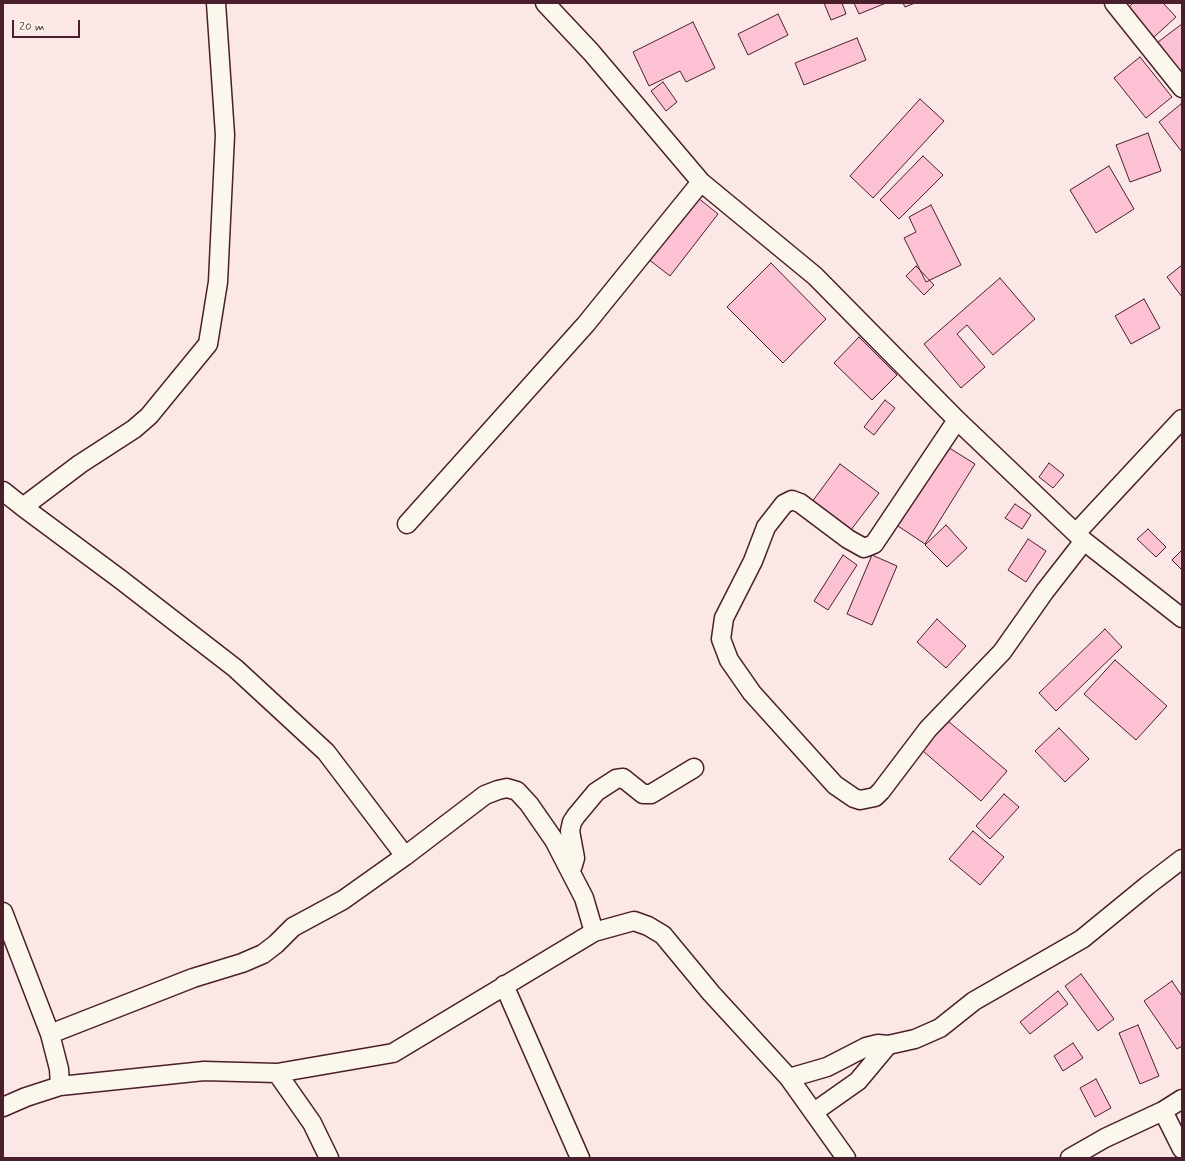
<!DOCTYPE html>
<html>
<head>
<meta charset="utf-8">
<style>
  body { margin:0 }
  #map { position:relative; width:1185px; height:1161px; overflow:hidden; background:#fbe7e5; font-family:Mynerve,sans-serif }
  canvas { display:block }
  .frame { position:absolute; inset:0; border:4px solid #4a1f2b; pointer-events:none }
  .scale { position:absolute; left:12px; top:20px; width:68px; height:18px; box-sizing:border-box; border:2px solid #4a1f2b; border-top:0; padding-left:5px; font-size:12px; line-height:14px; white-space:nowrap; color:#4a1f2b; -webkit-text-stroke:3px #fbf7ec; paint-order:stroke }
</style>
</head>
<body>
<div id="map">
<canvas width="1185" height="1161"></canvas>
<div class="frame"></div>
<div class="scale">20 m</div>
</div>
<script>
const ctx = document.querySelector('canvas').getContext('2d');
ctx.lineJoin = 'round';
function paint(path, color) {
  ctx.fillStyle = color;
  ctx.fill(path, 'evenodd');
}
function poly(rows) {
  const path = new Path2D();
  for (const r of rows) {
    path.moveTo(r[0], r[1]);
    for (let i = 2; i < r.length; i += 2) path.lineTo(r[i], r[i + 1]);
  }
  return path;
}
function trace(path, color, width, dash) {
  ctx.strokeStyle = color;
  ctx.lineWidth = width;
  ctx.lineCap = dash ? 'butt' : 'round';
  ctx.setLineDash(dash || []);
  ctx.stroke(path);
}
const building = poly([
  [824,3,842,3,846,14,831,20,824,3],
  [854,3,886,3,859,14,854,3],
  [903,3,915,3,905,7,903,3],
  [1133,3,1163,3,1176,17,1154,37,1128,8,1133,3],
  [778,14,788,35,748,55,738,34,778,14],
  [693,22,715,68,686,82,680,71,649,86,633,52,693,22],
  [1182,24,1182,72,1181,73,1158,42,1182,24],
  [857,38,866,60,804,85,795,63,857,38],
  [1140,57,1172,97,1146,118,1114,78,1140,57],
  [663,82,677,102,666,111,651,91,663,82],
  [920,99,944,121,873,198,850,176,920,99],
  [1181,104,1182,105,1182,152,1159,122,1181,104],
  [1148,133,1161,171,1130,182,1116,145,1148,133],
  [923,156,943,175,899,219,880,200,923,156],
  [1109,166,1134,209,1096,233,1070,190,1109,166],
  [692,193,718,214,670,276,643,255,692,193],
  [931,205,961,265,926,282,904,238,916,232,909,217,931,205],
  [771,263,826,319,783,363,727,307,771,263],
  [1182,265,1182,297,1167,277,1182,265],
  [916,266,934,285,924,295,906,276,916,266],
  [1000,278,1035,319,993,355,967,325,957,334,985,367,961,388,924,344,1000,278],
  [1144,299,1160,328,1131,344,1115,316,1144,299],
  [859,337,897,375,872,400,834,363,859,337],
  [885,400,895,408,874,435,864,427,885,400],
  [935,439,975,464,925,544,886,518,935,439],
  [1049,463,1064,475,1053,488,1039,477,1049,463],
  [840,464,879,493,844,539,806,510,840,464],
  [1015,504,1031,515,1022,529,1005,518,1015,504],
  [946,525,967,548,947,567,925,545,946,525],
  [1148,529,1166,547,1156,557,1137,539,1148,529],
  [1028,539,1046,551,1026,582,1008,570,1028,539],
  [1182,550,1182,570,1172,560,1182,550],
  [843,555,857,565,828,610,814,601,843,555],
  [872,555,897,566,872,625,847,614,872,555],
  [937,619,966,646,946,668,917,642,937,619],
  [1105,629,1122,647,1056,711,1039,693,1105,629],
  [1115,660,1167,706,1136,740,1084,694,1115,660],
  [941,715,1007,771,981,801,916,745,941,715],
  [1059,728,1089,759,1065,782,1035,751,1059,728],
  [1004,794,1019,807,990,839,976,826,1004,794],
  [973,831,1004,857,980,885,949,859,973,831],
  [1081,974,1114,1019,1098,1031,1065,986,1081,974],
  [1172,981,1182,996,1182,1046,1177,1049,1144,1001,1172,981],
  [1058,991,1068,1004,1030,1034,1020,1022,1058,991],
  [1138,1025,1159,1076,1140,1084,1119,1033,1138,1025],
  [1073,1043,1083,1058,1063,1071,1054,1056,1073,1043],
  [1096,1079,1111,1108,1095,1117,1080,1088,1096,1079]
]);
const street = poly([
  [545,3,591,52,701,182,815,276,957,420,1084,541,1182,618],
  [1114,3,1182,88],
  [957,420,874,544,864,548,848,539,800,503,792,500,784,504,766,527,753,561,724,618,721,639,729,660,752,693,835,785,854,798,860,800,875,797,881,791,928,729,1002,652,1045,591,1084,541],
  [3,491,23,507,120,579,235,668,326,752,405,856],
  [23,507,80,464,134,429,149,416,208,344,218,282,225,135,216,3],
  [407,524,586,324,701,182],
  [1076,533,1182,419],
  [570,870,573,865,575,858,570,831,572,822,576,816,596,792,616,779,623,778,643,794,651,794,694,768],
  [3,912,50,1034],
  [504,985,580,1158],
  [277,1073,312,1123,329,1158],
  [789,1078,827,1067,866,1047,878,1044,888,1045,915,1039,940,1028,974,1001,1082,939,1148,885,1182,859],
  [60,1086,59,1069,50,1034,193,978,242,963,263,954,276,944,293,927,343,900,405,856,485,795,498,790,507,788,517,791,529,804,554,840,584,898,594,932],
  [3,1107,26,1097,60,1086,204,1071,277,1073,393,1053,594,932,634,921,648,926,663,935,711,993,789,1078,846,1158],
  [1163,1111,1182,1149],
  [814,1112,858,1081,888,1045],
  [1070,1158,1105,1138,1163,1111,1182,1099]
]);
paint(building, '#fcc2d4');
trace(building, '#4a1f2b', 1);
trace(street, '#4a1f2b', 21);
trace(street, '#fbf7ec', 18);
</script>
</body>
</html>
